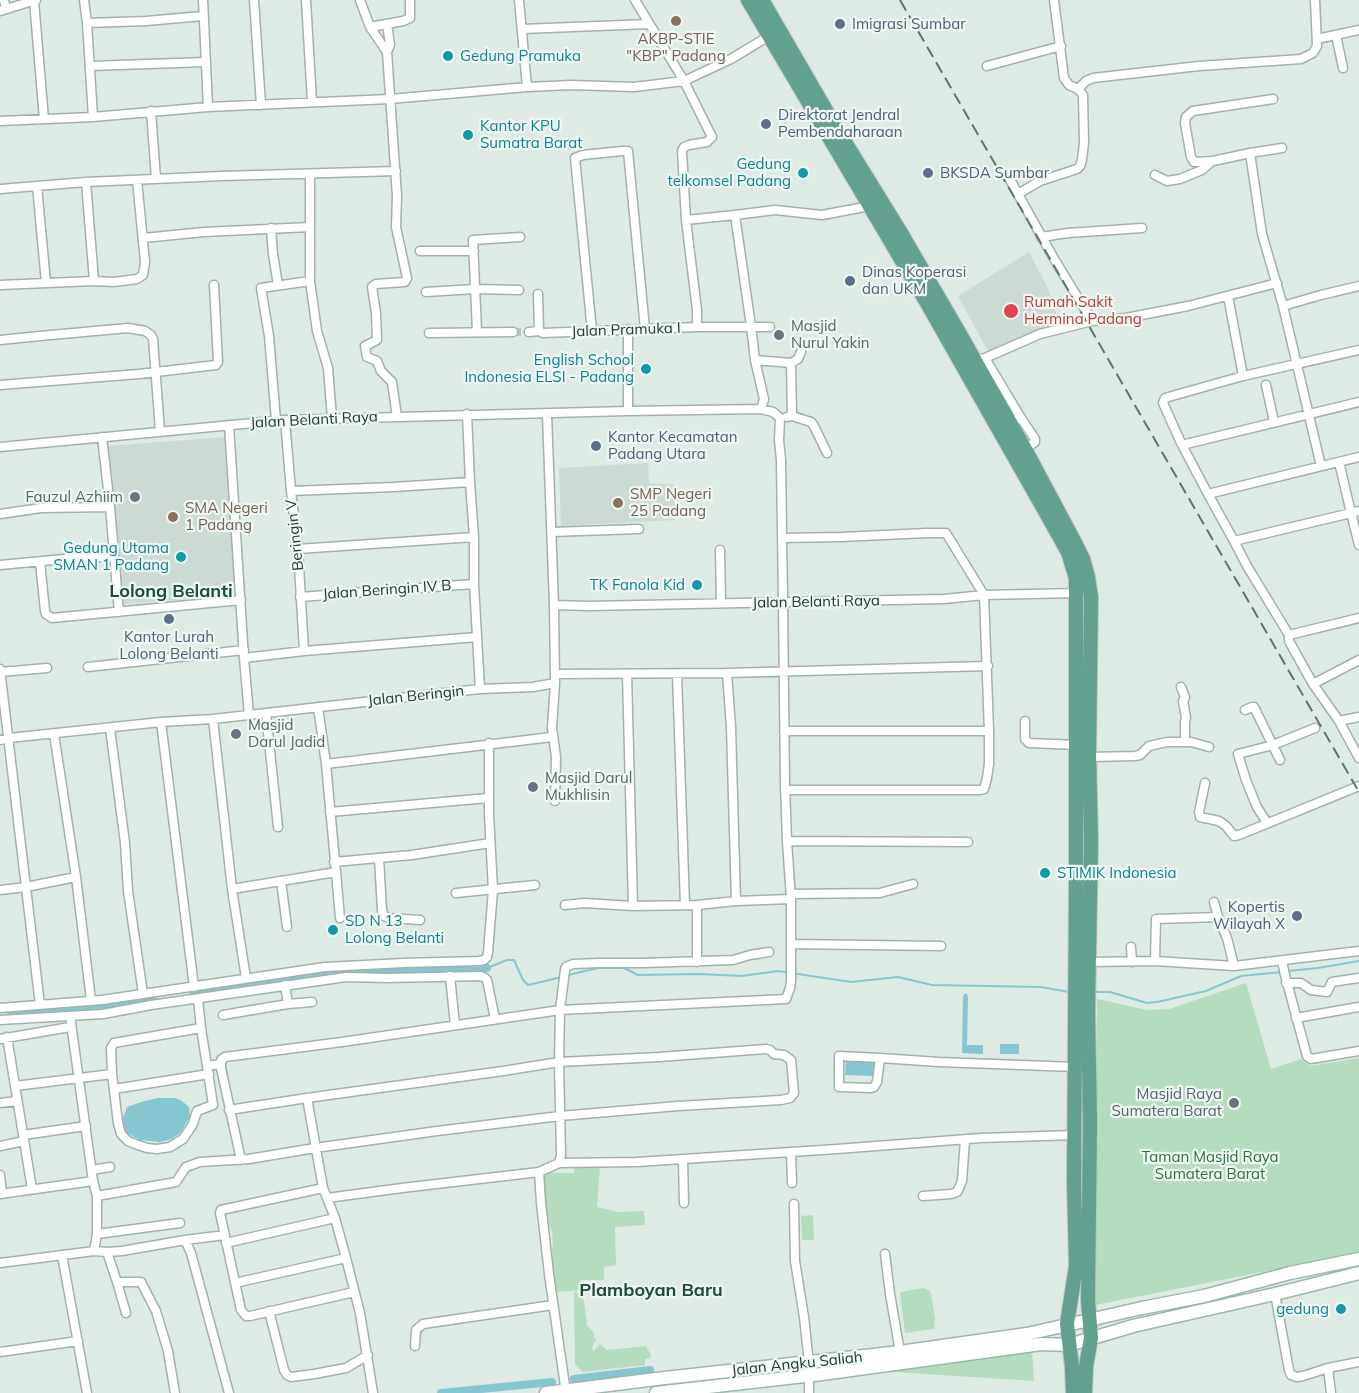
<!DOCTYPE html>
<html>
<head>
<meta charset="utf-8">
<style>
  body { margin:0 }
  canvas { display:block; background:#deeae4 }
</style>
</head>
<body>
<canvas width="1359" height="1393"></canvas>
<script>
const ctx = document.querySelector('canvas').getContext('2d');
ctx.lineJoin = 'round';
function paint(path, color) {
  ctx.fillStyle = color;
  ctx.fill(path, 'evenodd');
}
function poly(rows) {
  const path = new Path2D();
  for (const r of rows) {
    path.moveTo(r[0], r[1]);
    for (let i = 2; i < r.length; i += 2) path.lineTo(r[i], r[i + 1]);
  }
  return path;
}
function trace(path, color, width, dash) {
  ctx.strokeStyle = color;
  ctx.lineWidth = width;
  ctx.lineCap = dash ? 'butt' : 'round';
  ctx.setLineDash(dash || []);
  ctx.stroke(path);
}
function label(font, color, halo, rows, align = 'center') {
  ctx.font = font + ' Mulish,sans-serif';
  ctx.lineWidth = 4.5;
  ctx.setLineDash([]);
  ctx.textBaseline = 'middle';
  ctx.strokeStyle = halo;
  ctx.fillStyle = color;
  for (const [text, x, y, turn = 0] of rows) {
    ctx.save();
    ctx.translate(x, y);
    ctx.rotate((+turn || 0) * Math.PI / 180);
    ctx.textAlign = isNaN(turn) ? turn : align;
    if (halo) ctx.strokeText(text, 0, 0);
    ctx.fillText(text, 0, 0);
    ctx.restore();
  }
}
const built = poly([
  [1029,252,1048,288,1060,326,989,353,958,296],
  [226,437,238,595,124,604,120,589,107,446],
  [648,463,649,483,675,485,675,520,561,526,559,468]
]);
const green = poly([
  [1246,983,1271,1069,1301,1059,1311,1066,1359,1058,1359,1253,1095,1305,1097,999,1147,1010,1169,1009],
  [600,1167,597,1207,619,1212,644,1211,645,1225,615,1227,616,1265,604,1267,604,1280,581,1280,581,1290,558,1292,554,1285,550,1256,553,1245,552,1231,544,1213,542,1193,543,1174,553,1168,553,1173,574,1173,574,1168],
  [813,1215,814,1240,802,1240,801,1216],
  [923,1288,929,1290,931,1294,935,1318,934,1329,905,1333,900,1292],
  [574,1292,578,1293,584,1301,587,1325,594,1333,594,1338,597,1340,592,1346,593,1347,592,1349,594,1351,600,1344,607,1350,646,1346,651,1355,650,1358,645,1359,645,1365,583,1372,575,1364],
  [1032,1350,1034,1381,878,1371]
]);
const water = poly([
  [964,994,967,994,968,998,967,1045,983,1045,983,1054,962,1053,963,998],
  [1000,1044,1019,1044,1019,1054,1000,1054],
  [846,1057,875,1058,874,1076,845,1075],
  [158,1098,175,1098,182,1101,189,1107,190,1117,180,1133,172,1139,160,1142,140,1140,127,1133,124,1128,123,1118,127,1107,141,1102]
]);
const stream = poly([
  [487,968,507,960,514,960,523,980,528,985,562,977],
  [1288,971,1318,968,1359,961],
  [568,975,598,968,624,968,638,975,698,974,742,976,778,971,851,982,898,977,932,985,1041,987,1069,992],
  [1093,992,1110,992,1147,1003,1157,1002,1206,991,1241,976,1282,972]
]);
const canal = poly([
  [193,995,339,973,487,968],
  [11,1015,100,1009,154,1001],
  [574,1379,650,1370],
  [441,1393,552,1382]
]);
const minorTunnel = poly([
  [513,332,529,332]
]);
const minor = poly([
  [4,0,6,9],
  [84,0,87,23,93,117],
  [203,0,208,107],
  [254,0,261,105],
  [306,0,312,102],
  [360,0,370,27,387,52,397,196,396,227,407,278,405,282,376,284,372,287,376,313,377,340,365,346,367,357,377,361,381,371,392,382,397,417],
  [519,0,527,87],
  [34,1,44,119],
  [0,11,36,0],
  [87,23,146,21,203,16],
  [387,24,390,45,387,52],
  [370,27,403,21,410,18,410,0],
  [522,29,649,24],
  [1336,35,1343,68],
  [1317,39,1359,30],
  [90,66,206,62],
  [987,66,1061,46],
  [1078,89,1086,81,1093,78,1199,66,1301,59,1313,53,1317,46,1315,0],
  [1273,99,1193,111,1186,117,1185,123,1191,157,1194,162,1213,161,1250,153,1262,234,1283,306,1321,466],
  [151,111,156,179],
  [0,121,93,117,208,107,390,99,527,87,571,85,634,87,684,81,635,0],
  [1250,153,1282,148],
  [310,174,310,281,317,331,328,368,332,418],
  [1155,175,1167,181,1180,179,1202,170,1212,161],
  [1008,176,1053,257,1092,321],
  [37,186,46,283],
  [0,189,86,182,222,176,396,171],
  [1018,194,1040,181,1077,169,1080,166,1082,160,1084,143,1083,95,1078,89,1069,85,1064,78,1054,0],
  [686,220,735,215],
  [271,228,273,254,278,285],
  [1041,237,1068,233,1142,228],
  [143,238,204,232,310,227],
  [420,251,474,251],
  [94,281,114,282,137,279,143,275,145,262,137,180],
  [0,285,94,281,86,182],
  [426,292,475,289,519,290],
  [538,294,539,331,543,333,697,327,770,327],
  [1228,296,1243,376],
  [1283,306,1321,295,1359,286],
  [697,327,697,310,686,220,682,151,684,147,689,145,707,142,712,137,684,81,731,59,769,36],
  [628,329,628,411],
  [592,331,575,158,583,155,622,151,628,151,645,329],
  [477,332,473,240,520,237],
  [529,332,539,331],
  [429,333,513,332],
  [0,340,40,336,128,328,145,331,151,335,153,339,160,431],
  [985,358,1021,418],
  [755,360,764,399,761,409],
  [974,360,985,358,1040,334,1092,321,1126,318,1188,306,1277,283],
  [791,363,755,360,751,326,735,215,775,210,822,215,870,206],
  [0,385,139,374,216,365,218,362,214,285],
  [1266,385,1274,422],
  [467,414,470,482,474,537,474,584,480,689],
  [547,414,554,605,555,683,552,728,556,757,555,801],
  [792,416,791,363,798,359,801,352],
  [787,417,792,416,811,422,814,426,827,453],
  [276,420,269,336,261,288,310,281],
  [285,420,291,491,298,549,304,651],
  [1016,420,1021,418,1035,439,1035,442,1025,449],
  [229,425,244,658,249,715],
  [102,437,110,507,119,612],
  [1182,445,1359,402],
  [0,447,285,420,628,411,761,409,773,412,780,418],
  [1359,457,1208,494,1234,541,1247,566,1289,635,1289,641,1313,684,1339,721,1359,758],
  [291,491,394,487,470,482],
  [1208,494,1182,445,1163,403,1165,398,1243,376,1359,350],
  [1359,511,1351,513,1359,545],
  [0,514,41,508,110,507],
  [552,532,639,529],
  [782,538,841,537,927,533,946,533,984,595,989,731,989,764,987,778,984,789,980,790,785,790],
  [1234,541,1351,513,1339,462],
  [298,549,474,537],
  [720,550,721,603],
  [40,562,45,611,46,614,52,618,241,600],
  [0,565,85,557,114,557],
  [300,597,474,584],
  [554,605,589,606,944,599,984,595,1077,593],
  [1289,635,1359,618],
  [244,658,304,651,477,637],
  [88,667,244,650],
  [0,669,40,1005],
  [0,672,47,668],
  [727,673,731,727,736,901],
  [555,674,727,673,988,666],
  [627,674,633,906],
  [677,674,685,905],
  [1313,684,1359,660],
  [1181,687,1185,697,1183,701,1186,718,1185,722,1185,742],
  [1245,710,1252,707,1254,707,1280,760],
  [266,713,278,827],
  [213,719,232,889,246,978],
  [1025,721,1025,739,1029,743,1077,745],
  [1339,721,1359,717],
  [161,722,194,987],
  [110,728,125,843,128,891,143,994],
  [784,731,989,731],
  [54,734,76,877,91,1000],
  [0,740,9,738,161,722,213,719,480,689,533,687,555,683],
  [1089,757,1135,756,1140,755,1149,746,1167,742,1191,742,1209,747],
  [326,764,552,737],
  [1205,783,1199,812,1200,817,1219,821,1226,826,1234,836,1239,835,1359,786],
  [330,812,488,798],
  [1267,823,1257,807,1246,780,1238,754,1273,745,1315,728],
  [787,841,968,842],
  [379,858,382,910,384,916,389,918,420,920],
  [334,862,412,855,490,843],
  [336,872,340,918],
  [281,881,287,927],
  [232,889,336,872,326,764,318,707],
  [0,890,26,887,76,877],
  [456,893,535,885],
  [791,894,880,893,913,884],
  [1214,902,1218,917,1227,938,1234,966],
  [565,905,584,903,633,906,697,905,736,901,791,899],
  [791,944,941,946],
  [1131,947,1132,962],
  [1155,961,1156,919,1218,917],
  [1282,961,1285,975,1307,1056,1311,1059,1359,1051],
  [697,962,697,905],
  [1089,962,1155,961,1234,966,1359,951],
  [450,976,455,1025],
  [1286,983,1301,983,1311,990,1327,992,1332,982,1359,978],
  [285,985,288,1004],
  [198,999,201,1028,207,1066,221,1064],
  [0,1008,102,1000,325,967,404,963,479,961,484,960,487,957,488,952,493,890,489,814,489,743],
  [223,1015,288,1004,312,1002],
  [70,1016,93,1181,97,1196,97,1234,94,1251],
  [1296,1018,1359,1007],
  [0,1020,103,1014,151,1005,346,977,387,978,481,976,485,978,487,980,495,1019],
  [7,1037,32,1189],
  [0,1039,70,1027],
  [880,1058,877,1082,874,1087,871,1088,839,1087,839,1056,880,1058,939,1062,1075,1067],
  [112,1074,118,1123,121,1134,128,1141,135,1144,147,1148,157,1149,170,1147,183,1139,193,1124,197,1111,213,1105,207,1066],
  [15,1086,112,1074,111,1048,114,1043,201,1028],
  [114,1089,209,1074],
  [307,1098,323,1188,335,1218,346,1258,360,1313,373,1393],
  [0,1103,17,1101],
  [23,1135,86,1126],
  [0,1146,24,1141],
  [791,1152,792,1183],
  [241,1160,221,1068,221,1060,225,1057,342,1042,560,1010,786,999,790,988,791,981,791,899,787,841,785,785,783,602,781,460,779,440,780,418],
  [683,1160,684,1203],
  [559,1163,561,1155,559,1062,560,1010,565,970,566,967,573,964,600,963,643,963,733,960,750,955,769,952],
  [92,1170,110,1167],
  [539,1172,541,1203,549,1274,566,1393],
  [0,1175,2,1194],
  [323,1188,221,1210,220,1213,241,1310,246,1316,250,1316,354,1292],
  [0,1194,93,1181],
  [97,1196,176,1182,186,1167,200,1162,249,1159,315,1148,437,1131,560,1116,678,1106,781,1100,790,1098,794,1093,791,1060,784,1055,774,1054,770,1050,766,1049,659,1057,559,1062,503,1071,307,1098,229,1110],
  [923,1196,951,1194,957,1192,959,1188,962,1181,965,1140],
  [327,1198,402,1188,539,1172,559,1163,637,1162,837,1149,981,1138,1074,1135],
  [794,1204,795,1261,804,1317,809,1363,809,1393],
  [97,1234,180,1223],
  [185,1240,225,1235],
  [226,1243,335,1218],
  [107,1252,122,1251,185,1240,191,1253,229,1393],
  [885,1254,890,1294,900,1352],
  [62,1255,87,1393],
  [0,1263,94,1251,107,1252,117,1282,141,1282,156,1311,168,1351,175,1393],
  [117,1282,126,1313],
  [235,1283,346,1258],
  [1275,1294,1289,1370,1291,1375,1297,1377,1303,1376,1328,1368,1359,1362],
  [269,1311,284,1370,287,1375,291,1377,314,1374,346,1368,368,1355],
  [415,1346,416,1330,423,1324,553,1305],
  [0,1352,78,1341],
  [1328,1368,1331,1393]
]);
const secondary = poly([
  [546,1393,656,1379,900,1352,1027,1334,1142,1308,1204,1296,1290,1273,1359,1259],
  [656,1393,822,1374,1041,1344,1069,1345,1133,1326,1275,1294,1359,1273]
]);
const primary = poly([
  [748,0,927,303,1045,511,1068,552,1076,578,1076,888,1074,1181,1076,1266,1067,1324,1072,1367,1073,1393],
  [762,0,838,131,901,233,961,336,1025,449,1073,539,1083,559,1088,577,1091,597,1089,753,1091,841,1088,1012,1090,1121,1088,1300,1091,1338,1086,1366,1085,1393]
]);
const rail = poly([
  [900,0,1359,792]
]);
const markers = [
  [676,21,6,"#8d6e63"],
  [840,24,6,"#5c6f8a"],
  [448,56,6,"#0f9aa8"],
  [766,124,6,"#5c6f8a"],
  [468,135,6,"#0f9aa8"],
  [803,173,6,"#0f9aa8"],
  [928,173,6,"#5c6f8a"],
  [850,281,6,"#5c6f8a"],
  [1011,311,8,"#e0444e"],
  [779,335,6,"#6b7280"],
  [646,369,6,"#0f9aa8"],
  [596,446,6,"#5c6f8a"],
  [135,497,6,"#6b7280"],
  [618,503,6,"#8d6e63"],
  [173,517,6,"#8d6e63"],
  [181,557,6,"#0f9aa8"],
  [697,585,6,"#0f9aa8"],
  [169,619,6,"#5c6f8a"],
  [236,734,6,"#6b7280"],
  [533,787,6,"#6b7280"],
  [1045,873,6,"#0f9aa8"],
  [1297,916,6,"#5c6f8a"],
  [333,930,6,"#0f9aa8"],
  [1234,1103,6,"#6b7280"],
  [1341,1309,6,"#0f9aa8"]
];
const serviceNames = [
  ["Imigrasi Sumbar",852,24],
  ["Direktorat Jendral",778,115],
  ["Pembendaharaan",778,132],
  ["BKSDA Sumbar",940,173],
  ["Dinas Koperasi",862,272],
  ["dan UKM",862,289],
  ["Kantor Kecamatan",608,437],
  ["Padang Utara",608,454],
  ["Kantor Lurah",169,637,"center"],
  ["Lolong Belanti",169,654,"center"],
  ["Kopertis",1285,907,"right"],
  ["Wilayah X",1285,924,"right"]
];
const educationNames = [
  ["AKBP-STIE",676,39,"center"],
  ["\"KBP\" Padang",676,56,"center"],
  ["SMP Negeri",630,494],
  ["25 Padang",630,511],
  ["SMA Negeri",185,508],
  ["1 Padang",185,525]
];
const cultureNames = [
  ["Gedung Pramuka",460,56,"left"],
  ["Kantor KPU",480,126,"left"],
  ["Sumatra Barat",480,143,"left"],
  ["Gedung",791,164],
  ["telkomsel Padang",791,181],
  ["English School",634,360],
  ["Indonesia ELSI - Padang",634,377],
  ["Gedung Utama",169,548],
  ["SMAN 1 Padang",169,565],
  ["TK Fanola Kid",685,585],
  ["STIMIK Indonesia",1057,873,"left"],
  ["SD N 13",345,921,"left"],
  ["Lolong Belanti",345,938,"left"],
  ["gedung",1329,1309]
];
const healthNames = [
  ["Rumah Sakit",1024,302],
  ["Hermina Padang",1024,319]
];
const worshipNames = [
  ["Masjid",791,326],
  ["Nurul Yakin",791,343],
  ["Fauzul Azhiim",123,497,"right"],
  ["Masjid",248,725],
  ["Darul Jadid",248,742],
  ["Masjid Darul",545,778],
  ["Mukhlisin",545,795],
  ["Masjid Raya",1222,1094,"right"],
  ["Sumatera Barat",1222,1111,"right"]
];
const streetNames = [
  ["Jalan Pramuka I",626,330,-2],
  ["Jalan Belanti Raya",314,420,-3],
  ["Beringin V",295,535,-96],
  ["Jalan Beringin IV B",387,590,-4],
  ["Jalan Belanti Raya",816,602,-1],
  ["Jalan Beringin",416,696,-6],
  ["Jalan Angku Saliah",797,1364,-6]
];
const parkNames = [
  ["Taman Masjid Raya",1210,1157],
  ["Sumatera Barat",1210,1174]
];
const quarterNames = [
  ["Lolong Belanti",171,592],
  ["Plamboyan Baru",651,1291]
];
paint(built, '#ccdad3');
paint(green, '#b6dcc0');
paint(water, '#85c6d0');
trace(stream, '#85c6d0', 2);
trace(canal, '#85c6d0', 8);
trace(minorTunnel, '#b8c7c0', 8, [8, 4]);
trace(minor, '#a1b2ab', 11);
trace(secondary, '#9db6ac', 15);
trace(primary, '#bcc4c2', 16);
trace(minor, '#fff', 8);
trace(secondary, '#fff', 12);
trace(primary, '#62a08f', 14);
trace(rail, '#5a766e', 2, [12, 6]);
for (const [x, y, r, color] of markers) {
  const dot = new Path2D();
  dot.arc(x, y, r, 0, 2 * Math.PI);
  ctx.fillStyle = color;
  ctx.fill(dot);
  trace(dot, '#eef7f2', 2);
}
label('15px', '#4e5e75', '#eef7f2', serviceNames, 'left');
label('15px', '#785e54', '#eef7f2', educationNames, 'left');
label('15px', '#0d838f', '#eef7f2', cultureNames, 'right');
label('15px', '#be3a42', '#eef7f2', healthNames, 'left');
label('15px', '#5b616d', '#eef7f2', worshipNames, 'left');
label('15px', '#203a32', '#eef7f2', streetNames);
label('15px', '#2a7044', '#eef7f2', parkNames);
label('bold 18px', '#1c4b3f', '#eef7f2', quarterNames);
</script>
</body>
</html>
